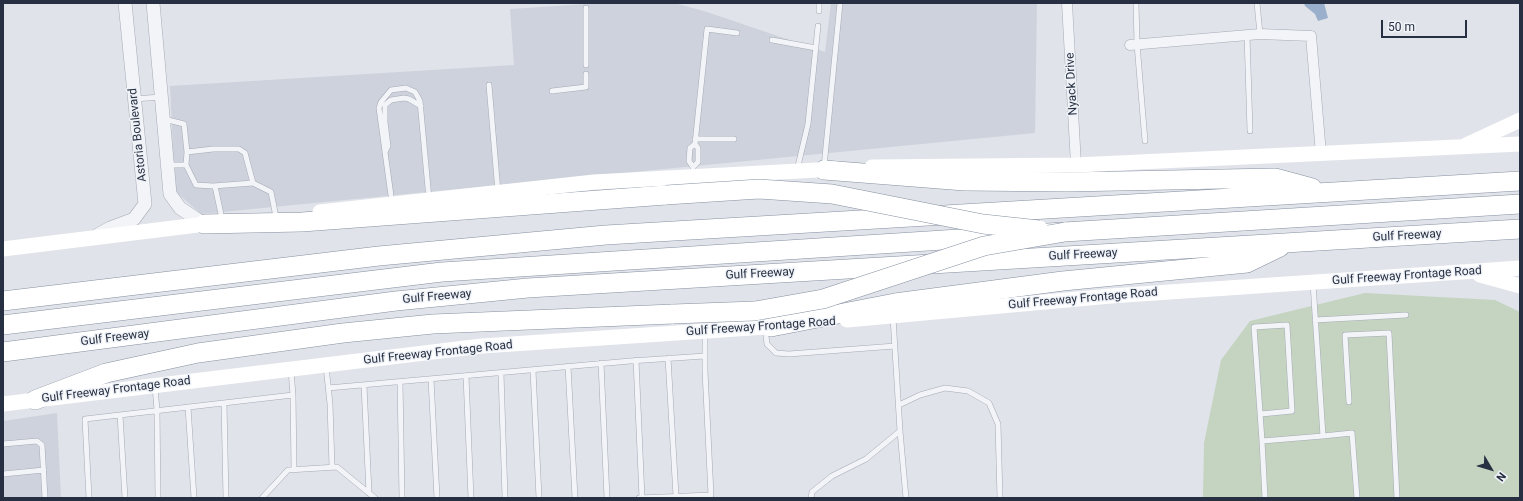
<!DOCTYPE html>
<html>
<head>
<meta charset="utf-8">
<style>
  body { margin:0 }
  #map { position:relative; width:1523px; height:501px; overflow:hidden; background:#e0e3e9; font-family:Roboto,sans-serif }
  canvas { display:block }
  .frame { position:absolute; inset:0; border:4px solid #273042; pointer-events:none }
  .north { position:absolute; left:1471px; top:449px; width:40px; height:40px; -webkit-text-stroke:3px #eff2f7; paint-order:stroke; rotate:128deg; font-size:11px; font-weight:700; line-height:16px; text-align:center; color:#273042 }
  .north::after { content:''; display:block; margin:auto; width:14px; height:18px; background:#273042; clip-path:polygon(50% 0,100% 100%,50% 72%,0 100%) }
  .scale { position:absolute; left:1381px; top:20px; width:86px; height:18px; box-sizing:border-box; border:2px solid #273042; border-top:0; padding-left:5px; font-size:12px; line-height:14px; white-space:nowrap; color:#273042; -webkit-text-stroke:3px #eff2f7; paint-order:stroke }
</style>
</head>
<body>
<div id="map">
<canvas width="1523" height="501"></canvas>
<div class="frame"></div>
<div class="north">N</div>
<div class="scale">50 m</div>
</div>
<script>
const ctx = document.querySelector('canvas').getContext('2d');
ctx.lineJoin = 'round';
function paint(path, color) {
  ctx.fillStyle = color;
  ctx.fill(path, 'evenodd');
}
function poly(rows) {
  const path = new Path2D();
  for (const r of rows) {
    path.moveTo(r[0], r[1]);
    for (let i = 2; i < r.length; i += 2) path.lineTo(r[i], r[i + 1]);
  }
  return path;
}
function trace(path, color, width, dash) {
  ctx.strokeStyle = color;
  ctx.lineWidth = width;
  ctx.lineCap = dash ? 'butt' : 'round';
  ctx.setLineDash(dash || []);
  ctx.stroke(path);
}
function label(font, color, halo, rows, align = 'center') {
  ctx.font = font + ' Roboto,sans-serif';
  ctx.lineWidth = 3;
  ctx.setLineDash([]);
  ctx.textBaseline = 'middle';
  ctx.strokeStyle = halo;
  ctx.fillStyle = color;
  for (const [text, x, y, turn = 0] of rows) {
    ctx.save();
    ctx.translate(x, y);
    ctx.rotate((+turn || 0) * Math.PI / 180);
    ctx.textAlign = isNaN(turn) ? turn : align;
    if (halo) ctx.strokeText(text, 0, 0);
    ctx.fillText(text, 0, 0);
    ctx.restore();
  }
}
const built = poly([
  [602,3,674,3,704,11,825,52,831,3,1037,3,1035,133,201,214,175,191,170,86,514,65,510,9],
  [57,413,61,498,3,498,3,421]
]);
const green = poly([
  [1365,293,1495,300,1520,312,1520,498,1203,498,1204,443,1221,360,1250,321]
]);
const water = poly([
  [1304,3,1324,3,1328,18,1318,21,1315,14,1305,6]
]);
const service = poly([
  [819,3,819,11],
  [1136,3,1137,44,1145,141],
  [1257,3,1260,34],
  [586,8,586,65],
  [1247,35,1250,131],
  [772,40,816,48],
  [489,85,498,192],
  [552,91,586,87,586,74],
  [135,99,160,97],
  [164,119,184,124,187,152,186,165],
  [695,139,734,139],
  [695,144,707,29,737,33],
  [187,152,213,149,239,149,245,153,253,183],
  [385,152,388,146,385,122,385,105,391,100,404,98,409,99,421,106],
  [169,165,186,165,196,185,213,186,253,183,271,192,276,217],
  [824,167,840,3],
  [797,170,808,124,818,26],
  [693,175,693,167,698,162,698,148,695,144,690,148,689,161,693,167],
  [215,186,222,219],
  [392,203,379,108,381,102,391,90,406,88,415,92,420,101,429,199],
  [893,317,900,431,906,498],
  [1315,320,1406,315],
  [765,328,767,344,776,353,789,354,895,346],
  [668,358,676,496],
  [636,360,642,498],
  [601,363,607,498],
  [326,366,330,404,332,467],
  [568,366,575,498],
  [291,370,293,395],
  [533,370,539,498],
  [501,373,505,498],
  [466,376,471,498],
  [431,379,437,498],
  [400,382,402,498],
  [364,385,369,493],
  [155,387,157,410,158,498],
  [328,388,630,361,705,356],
  [1349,402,1345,335,1389,333,1397,498],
  [224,403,226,498],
  [899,405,920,395,945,388,968,391,989,403,998,424,1000,498],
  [188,407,194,498],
  [1261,414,1292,411,1287,325,1254,327,1262,441,1323,436,1313,283],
  [120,415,125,498],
  [1323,436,1352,433,1357,498],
  [1262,441,1265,498],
  [3,444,37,441,42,445,45,498],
  [3,474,44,470],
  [89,498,85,419,293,395,294,469],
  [262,498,288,470,337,467,375,498],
  [639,498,711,495,705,371,705,332],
  [811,498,812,492,832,476,866,459,900,431]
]);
const minor = poly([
  [1067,3,1076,165],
  [1130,45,1260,34,1311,36,1321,154]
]);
const tertiary = poly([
  [153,3,170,194,180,208,204,224],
  [94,237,110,228,134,219,145,204,125,3]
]);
const secondary = poly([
  [1466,145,1520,120],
  [872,167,1076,165,1520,144],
  [320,212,594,182,836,169],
  [3,249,214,223],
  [1480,275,1520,286],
  [847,320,1111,296,1520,268],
  [3,404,482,346,781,326]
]);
const motorway = poly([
  [824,170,965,181,1067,182,1275,178,1312,188],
  [204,224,302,222,666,195],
  [1048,233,1520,204],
  [3,301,379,256,606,235,1520,181],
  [3,325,442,272,1006,236],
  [771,327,895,303,1063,281,1247,263,1280,247],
  [3,352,396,301,528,288,1520,229],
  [35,400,106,373,198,353,343,333,433,324,673,314]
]);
const motorwayBridge = poly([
  [666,195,759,189,832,194,983,224,1039,230],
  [673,314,755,311,823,299,984,246,1065,232]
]);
const streetNames = [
  ["Nyack Drive",1072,84,-93],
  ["Astoria Boulevard",138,135,-96],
  ["Gulf Freeway",1407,236,-3],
  ["Gulf Freeway",1083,255,-3],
  ["Gulf Freeway",760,274,-3],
  ["Gulf Freeway Frontage Road",1407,276,-4],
  ["Gulf Freeway",437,297,-5],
  ["Gulf Freeway Frontage Road",1083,299,-5],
  ["Gulf Freeway Frontage Road",761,327,-4],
  ["Gulf Freeway",115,338,-7],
  ["Gulf Freeway Frontage Road",438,353,-6],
  ["Gulf Freeway Frontage Road",116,390,-7]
];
paint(built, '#ced2dc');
paint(green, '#c4d4c0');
paint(water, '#99afcb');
trace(service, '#a5aab4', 6);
trace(minor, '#a5aab4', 11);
trace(tertiary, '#a5aab4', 14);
trace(motorway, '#8690a1', 20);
trace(service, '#f3f4f8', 5);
trace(minor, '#f3f4f8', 10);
trace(tertiary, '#f3f4f8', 13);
trace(secondary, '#fff', 15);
trace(motorway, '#fff', 19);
trace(motorwayBridge, '#8690a1', 20, []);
trace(motorwayBridge, '#fff', 19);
label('12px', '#273042', '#eff2f7', streetNames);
</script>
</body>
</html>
